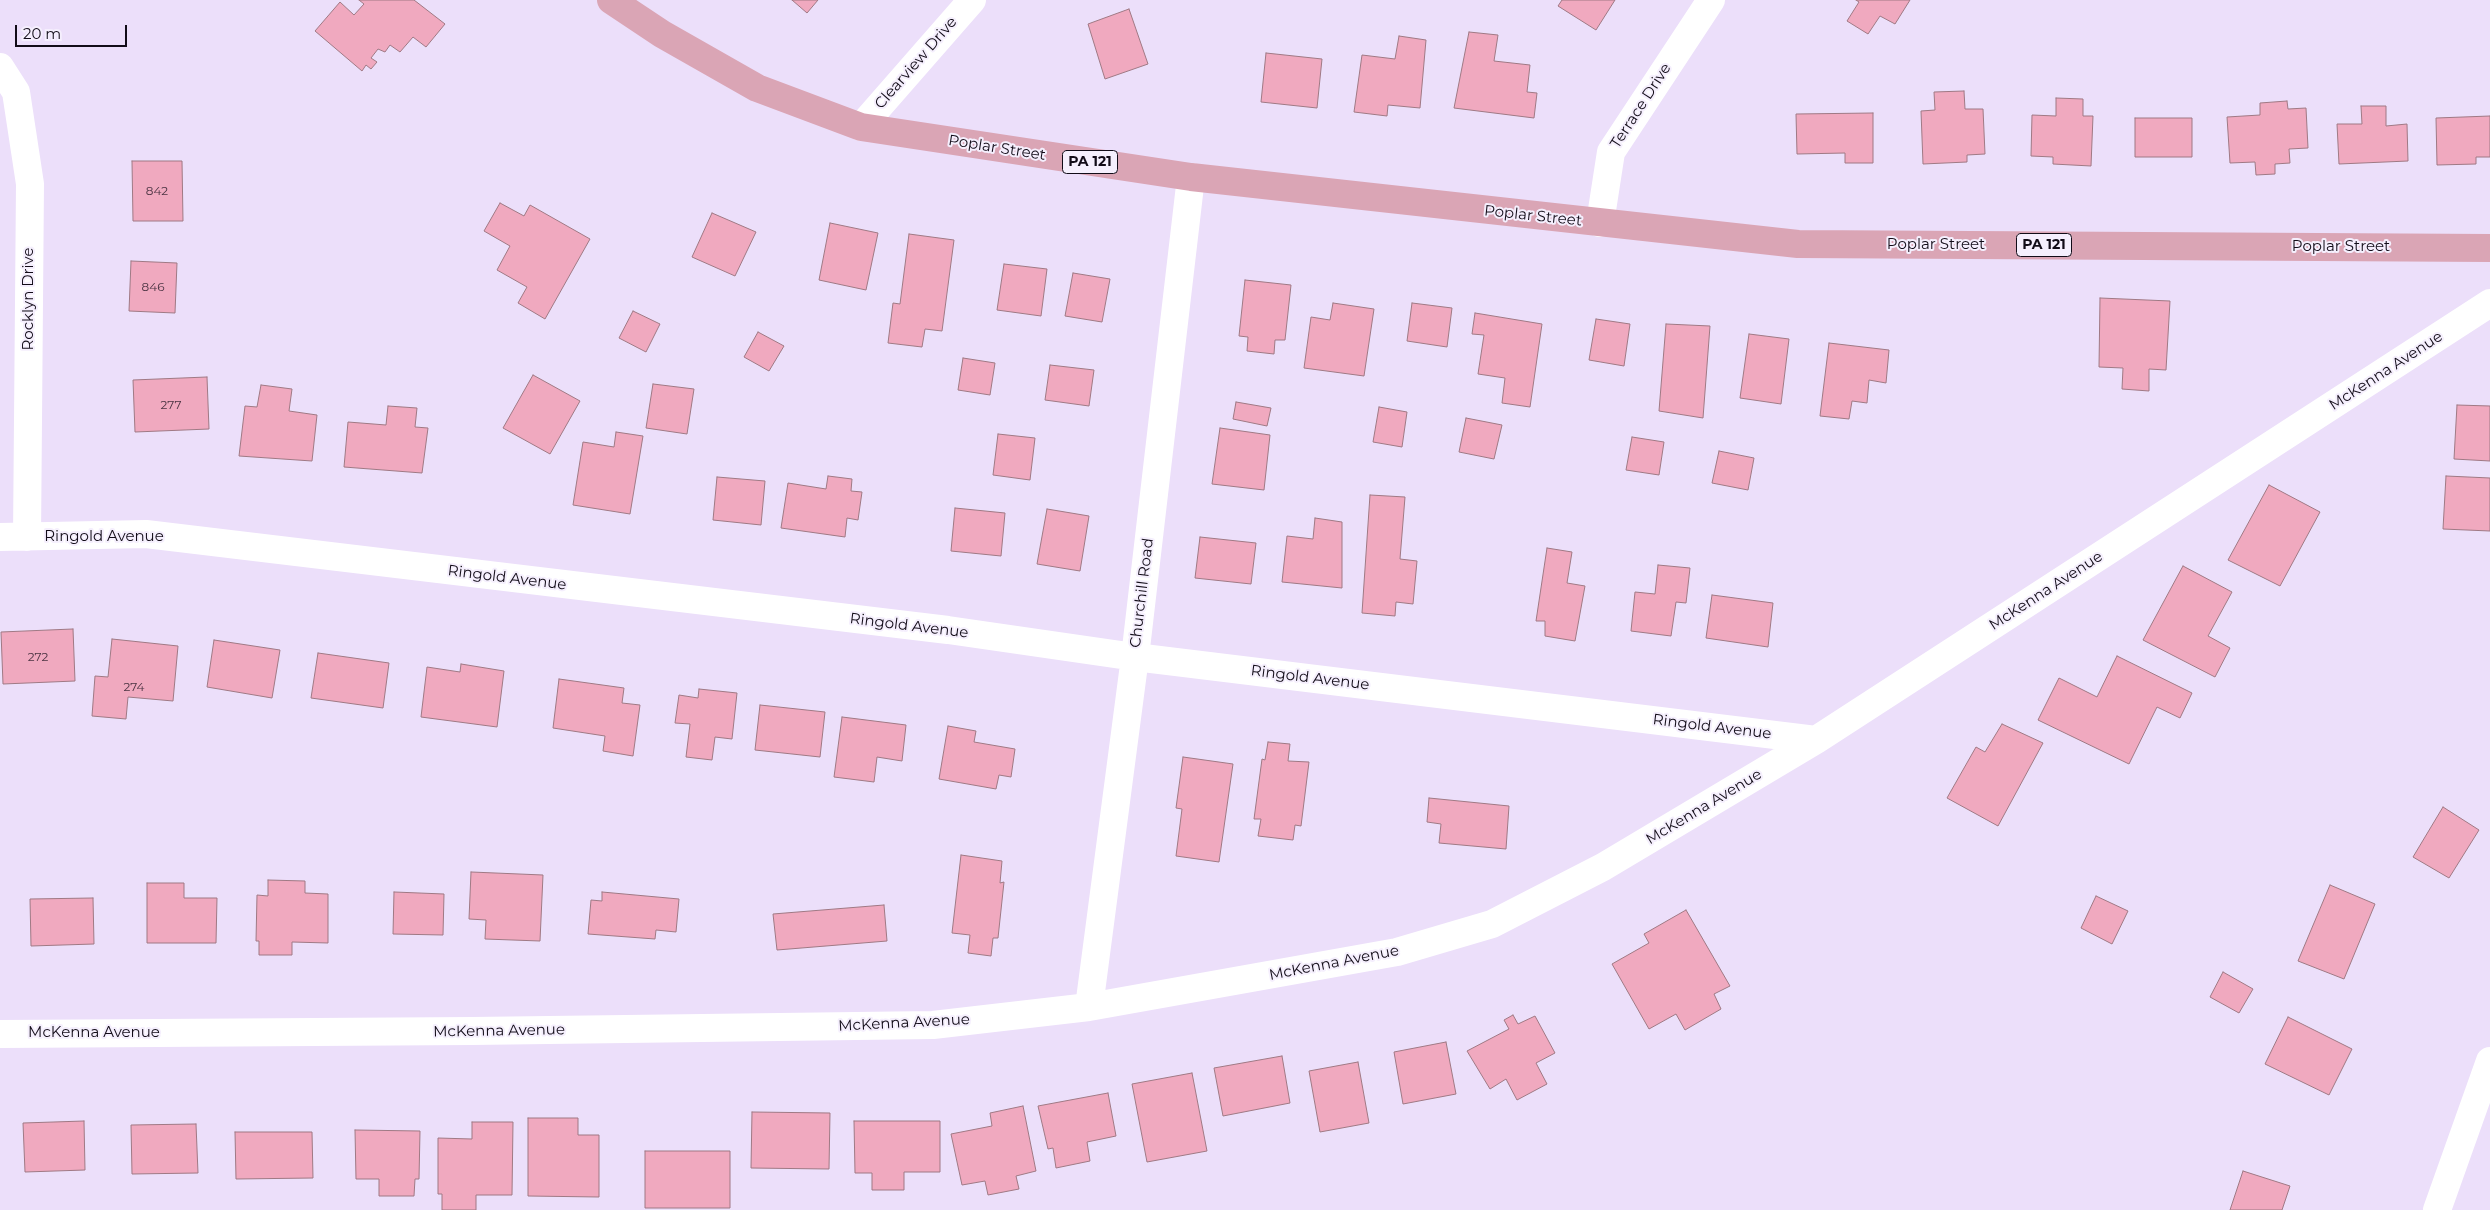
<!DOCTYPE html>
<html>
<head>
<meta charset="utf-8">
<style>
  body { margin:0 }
  #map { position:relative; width:2490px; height:1210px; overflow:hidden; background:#ecdffa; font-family:Montserrat,sans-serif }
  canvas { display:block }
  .scale { position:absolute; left:15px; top:25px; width:112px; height:22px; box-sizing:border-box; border:2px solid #120c18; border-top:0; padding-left:6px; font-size:15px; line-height:18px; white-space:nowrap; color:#120c18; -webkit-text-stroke:4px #f5effd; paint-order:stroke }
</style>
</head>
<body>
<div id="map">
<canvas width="2490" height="1210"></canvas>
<div class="scale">20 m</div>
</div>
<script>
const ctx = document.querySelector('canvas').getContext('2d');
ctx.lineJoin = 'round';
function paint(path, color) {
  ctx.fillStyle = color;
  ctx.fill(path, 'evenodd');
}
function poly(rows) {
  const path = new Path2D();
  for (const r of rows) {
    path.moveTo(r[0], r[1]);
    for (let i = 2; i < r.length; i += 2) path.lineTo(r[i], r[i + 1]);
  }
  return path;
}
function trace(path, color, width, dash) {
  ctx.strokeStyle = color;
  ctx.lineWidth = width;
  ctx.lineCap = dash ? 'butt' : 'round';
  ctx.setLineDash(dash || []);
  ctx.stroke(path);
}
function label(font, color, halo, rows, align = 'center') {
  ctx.font = font + ' Montserrat,sans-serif';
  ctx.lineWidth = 4;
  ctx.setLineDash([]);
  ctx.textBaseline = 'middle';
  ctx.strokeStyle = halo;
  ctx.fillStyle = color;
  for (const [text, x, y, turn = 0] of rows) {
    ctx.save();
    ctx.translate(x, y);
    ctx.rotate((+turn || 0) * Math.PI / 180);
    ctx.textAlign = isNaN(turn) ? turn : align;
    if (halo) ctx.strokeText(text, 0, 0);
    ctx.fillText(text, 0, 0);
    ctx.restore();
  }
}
const building = poly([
  [359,0,414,0,445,24,426,47,413,37,400,52,390,45,385,52,378,49,371,58,377,62,371,69,366,65,362,71,315,31,340,2,354,15,364,4,359,0],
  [792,0,818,0,807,13,792,0],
  [1562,0,1615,0,1596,30,1558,6,1562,0],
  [1856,0,1910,0,1895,24,1880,16,1868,34,1847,21,1859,2,1856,0],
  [1129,9,1148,64,1105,79,1088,24,1129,9],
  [1469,32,1498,35,1494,61,1530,65,1527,92,1537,93,1534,118,1454,108,1469,32],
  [1399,36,1426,40,1420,108,1388,105,1387,116,1354,112,1362,55,1395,59,1399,36],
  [1266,53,1322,59,1317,108,1261,102,1266,53],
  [1964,91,1965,109,1983,109,1985,154,1967,155,1967,162,1923,164,1921,111,1935,110,1934,92,1964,91],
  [2056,98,2083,99,2083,116,2093,116,2091,166,2053,164,2053,157,2031,156,2032,115,2056,116,2056,98],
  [2287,101,2288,109,2306,108,2308,148,2289,149,2290,163,2275,164,2275,174,2256,175,2255,162,2230,163,2227,117,2260,115,2260,103,2287,101],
  [2361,106,2386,106,2386,126,2407,124,2408,161,2339,164,2337,124,2362,124,2361,106],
  [1873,113,1873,163,1845,163,1845,153,1797,154,1796,114,1873,113],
  [2490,116,2490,157,2476,157,2476,164,2437,165,2436,118,2490,116],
  [2135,118,2192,118,2192,157,2135,157,2135,118],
  [132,161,182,161,183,221,133,221,132,161],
  [500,203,524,216,530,205,590,239,545,319,518,303,527,287,497,270,510,246,484,231,500,203],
  [712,213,756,232,735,276,692,257,712,213],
  [830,223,878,233,866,290,819,280,830,223],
  [909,234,954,240,942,331,925,329,922,347,888,343,893,303,900,304,909,234],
  [131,261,177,263,175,313,129,311,131,261],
  [1004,264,1047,269,1041,316,997,310,1004,264],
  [1073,273,1110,279,1102,322,1065,316,1073,273],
  [1245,280,1291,285,1285,340,1275,340,1274,354,1247,351,1248,337,1239,336,1245,280],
  [2100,298,2170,301,2166,370,2149,369,2149,391,2122,389,2123,368,2099,367,2100,298],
  [1333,303,1374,309,1364,376,1304,368,1311,317,1330,320,1333,303],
  [1412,303,1452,308,1447,347,1407,341,1412,303],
  [633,311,660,324,646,352,619,338,633,311],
  [1475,313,1542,324,1530,407,1502,403,1505,378,1478,374,1484,335,1472,334,1475,313],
  [1596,319,1630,324,1624,366,1589,360,1596,319],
  [1666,324,1710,326,1703,418,1659,411,1666,324],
  [758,332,784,346,769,371,744,357,758,332],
  [1749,334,1789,339,1781,404,1740,398,1749,334],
  [1829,343,1889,350,1886,383,1869,380,1867,403,1852,401,1849,419,1820,416,1829,343],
  [963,358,995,363,990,395,958,390,963,358],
  [1050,365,1094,370,1089,406,1045,400,1050,365],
  [533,375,580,401,550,454,503,428,533,375],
  [207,377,209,429,135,432,133,380,207,377],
  [653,384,694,389,687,434,646,428,653,384],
  [261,385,292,389,289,411,317,415,312,461,239,456,245,406,257,407,261,385],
  [1236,402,1271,408,1267,426,1233,419,1236,402],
  [2457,405,2490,406,2490,461,2454,459,2457,405],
  [388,406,417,408,415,427,428,428,422,473,344,467,348,422,386,425,388,406],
  [1379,407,1407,412,1402,447,1373,442,1379,407],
  [1466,418,1502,425,1494,459,1459,452,1466,418],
  [1220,428,1270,435,1264,490,1212,484,1220,428],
  [616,432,643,436,630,514,573,505,583,442,614,447,616,432],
  [998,434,1035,438,1030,480,993,475,998,434],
  [1632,437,1664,442,1659,475,1626,470,1632,437],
  [1719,451,1754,458,1748,490,1712,483,1719,451],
  [828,476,852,479,851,491,862,492,858,520,847,518,845,537,781,528,788,483,826,489,828,476],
  [2446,476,2490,478,2490,531,2443,529,2446,476],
  [717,477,765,481,761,525,713,520,717,477],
  [2269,485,2320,512,2280,586,2228,560,2269,485],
  [1370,495,1405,497,1400,559,1417,561,1413,604,1396,602,1395,616,1362,613,1370,495],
  [955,508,1005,513,1001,556,951,551,955,508],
  [1047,509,1089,516,1080,571,1037,564,1047,509],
  [1315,518,1342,522,1342,588,1282,582,1287,536,1313,539,1315,518],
  [1200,537,1256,543,1251,584,1195,578,1200,537],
  [1547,548,1572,552,1567,583,1585,586,1575,641,1545,636,1545,621,1536,621,1547,548],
  [1658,565,1690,568,1686,603,1676,602,1671,636,1631,631,1635,592,1655,594,1658,565],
  [2183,566,2232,592,2208,636,2230,648,2215,677,2143,640,2183,566],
  [1712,595,1773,603,1768,647,1706,638,1712,595],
  [73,629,75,681,3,684,1,632,73,629],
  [112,639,178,646,173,701,128,697,126,719,92,716,95,676,108,677,112,639],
  [214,640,280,650,272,698,207,687,214,640],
  [318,653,389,663,383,708,311,698,318,653],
  [2117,656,2192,693,2180,718,2157,707,2129,764,2038,720,2059,678,2097,697,2117,656],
  [461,664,504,671,497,727,421,717,427,667,460,672,461,664],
  [559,679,624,688,622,703,640,705,633,756,603,751,605,736,553,728,559,679],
  [699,689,737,693,732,739,715,737,712,760,686,757,690,724,675,723,679,695,698,698,699,689],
  [760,705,825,712,820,757,755,750,760,705],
  [842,717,906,725,902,761,877,757,874,782,834,777,842,717],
  [2002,724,2043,743,1998,826,1947,798,1976,747,1985,752,2002,724],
  [948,726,976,731,974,742,1015,749,1011,777,999,775,996,789,939,779,948,726],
  [1268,742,1290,744,1288,761,1309,762,1301,826,1295,825,1293,840,1258,836,1261,819,1254,819,1262,759,1265,760,1268,742],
  [1183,757,1233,764,1219,862,1176,856,1182,809,1176,808,1183,757],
  [1429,798,1509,806,1506,849,1439,843,1441,824,1427,822,1429,798],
  [2443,807,2479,830,2449,878,2413,857,2443,807],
  [961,855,1002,861,1000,883,1004,882,998,938,993,938,991,956,968,953,970,935,952,933,961,855],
  [471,872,543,875,540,941,485,939,486,920,469,919,471,872],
  [268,880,305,881,305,893,328,894,328,943,292,942,292,955,259,955,259,941,256,941,257,895,268,896,268,880],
  [147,883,184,883,184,898,217,898,216,943,147,943,147,883],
  [2330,885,2375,904,2344,979,2298,961,2330,885],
  [394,892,444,894,443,935,393,934,394,892],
  [602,892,679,899,676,932,656,930,655,939,588,934,591,900,602,901,602,892],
  [2096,896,2128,911,2112,944,2081,928,2096,896],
  [93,898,94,944,31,946,30,899,93,898],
  [884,905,887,941,777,950,773,914,884,905],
  [1686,910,1730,986,1714,994,1721,1009,1685,1030,1676,1014,1649,1029,1612,964,1649,943,1644,934,1686,910],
  [2223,972,2253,989,2239,1013,2210,997,2223,972],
  [1513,1015,1518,1024,1535,1016,1555,1053,1536,1063,1547,1084,1517,1100,1506,1079,1490,1089,1467,1051,1509,1029,1504,1020,1513,1015],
  [2288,1017,2352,1049,2329,1095,2265,1064,2288,1017],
  [1446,1042,1456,1094,1403,1104,1394,1052,1446,1042],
  [1282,1056,1290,1103,1223,1116,1214,1068,1282,1056],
  [1358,1062,1369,1123,1320,1132,1309,1071,1358,1062],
  [1192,1073,1207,1151,1147,1162,1132,1084,1192,1073],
  [1108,1093,1116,1136,1087,1142,1090,1161,1056,1168,1053,1148,1048,1149,1038,1106,1108,1093],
  [1023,1106,1036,1171,1016,1176,1019,1189,988,1195,985,1181,962,1185,951,1134,992,1126,990,1113,1023,1106],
  [752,1112,830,1113,829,1169,751,1168,752,1112],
  [528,1118,578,1118,578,1135,599,1135,599,1197,528,1196,528,1118],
  [84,1121,85,1170,25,1172,23,1123,84,1121],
  [854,1121,940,1121,940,1172,904,1172,904,1190,872,1190,872,1173,855,1173,854,1121],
  [472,1122,513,1122,512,1195,476,1195,476,1210,442,1210,442,1194,438,1194,438,1138,472,1139,472,1122],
  [196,1124,198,1173,132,1174,131,1125,196,1124],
  [355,1130,420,1131,419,1179,415,1179,414,1196,379,1196,379,1179,356,1179,355,1130],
  [235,1132,312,1132,313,1178,236,1179,235,1132],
  [645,1151,730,1151,730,1208,645,1208,645,1151],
  [2243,1171,2290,1186,2282,1210,2230,1210,2243,1171]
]);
const minor = poly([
  [0,67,16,92,30,184,27,537],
  [861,127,972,0],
  [1600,223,1611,152,1711,0],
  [0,537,146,534,948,630,1135,657,1816,740],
  [1089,1007,1135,657,1191,177],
  [0,1034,472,1031,933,1025,1089,1007,1397,952,1492,924,1603,867,1816,740,2490,303],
  [2437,1210,2490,1061]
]);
const primary = poly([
  [611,0,662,34,757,88,861,127,1191,177,1798,244,2490,248]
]);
const numberNames = [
  ["842",157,191],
  ["846",153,287],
  ["277",171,405],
  ["272",38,657],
  ["274",134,687]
];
const shields = [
  [1090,162,55],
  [2044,245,55]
];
const shieldNames = [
  ["PA 121",1090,162],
  ["PA 121",2044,245]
];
const streetNames = [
  ["Clearview Drive",916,63,-49],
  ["Terrace Drive",1641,106,-57],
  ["Poplar Street",997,148,9],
  ["Poplar Street",1533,216,6],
  ["Poplar Street",1936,245],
  ["Poplar Street",2341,247],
  ["Rocklyn Drive",29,299,-90],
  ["McKenna Avenue",2386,371,-33],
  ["Ringold Avenue",104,537],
  ["Ringold Avenue",507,578,7],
  ["McKenna Avenue",2046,591,-33],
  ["Churchill Road",1142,593,-83],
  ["Ringold Avenue",909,626,7],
  ["Ringold Avenue",1310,678,7],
  ["Ringold Avenue",1712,727,7],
  ["McKenna Avenue",1704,807,-31],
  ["McKenna Avenue",1334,963,-11],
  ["McKenna Avenue",904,1023,-3],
  ["McKenna Avenue",499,1031,-1],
  ["McKenna Avenue",94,1033]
];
paint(building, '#f0a9bf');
trace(building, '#9f7984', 1);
trace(minor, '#fff', 28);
trace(primary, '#daa5b5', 28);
label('12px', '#4a3342', null, numberNames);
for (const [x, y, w] of shields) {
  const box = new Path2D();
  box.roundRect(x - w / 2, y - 11.5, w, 23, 4);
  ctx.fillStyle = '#f5effd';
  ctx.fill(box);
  trace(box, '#120c18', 1);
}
label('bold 14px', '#120c18', null, shieldNames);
label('15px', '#120c18', '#f5effd', streetNames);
</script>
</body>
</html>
